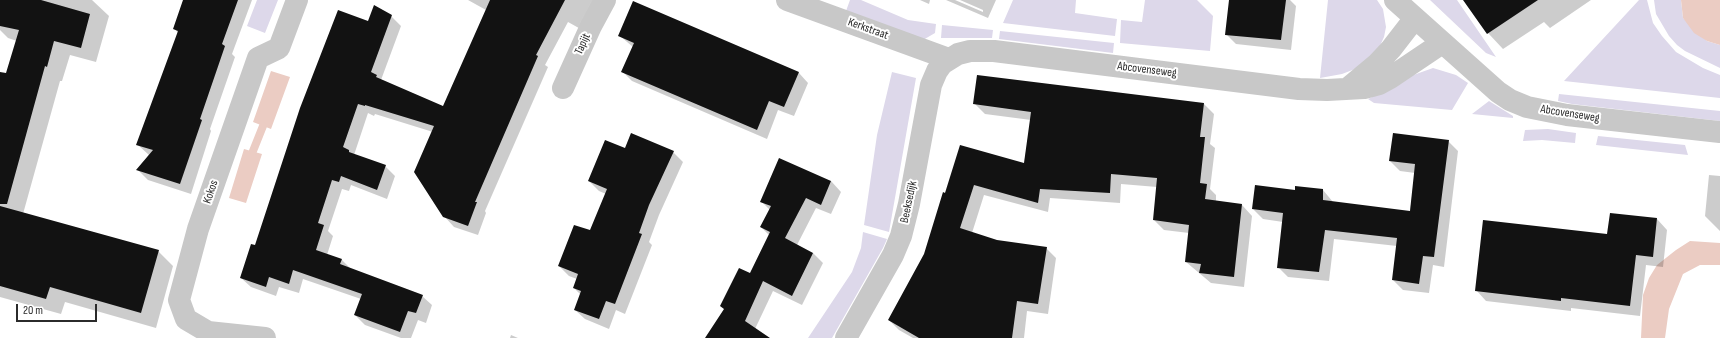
<!DOCTYPE html>
<html>
<head>
<meta charset="utf-8">
<style>
  body { margin:0 }
  #map { position:relative; width:1720px; height:338px; overflow:hidden; background:#fff; font-family:"Sofia Sans Condensed",sans-serif }
  canvas { display:block }
  .scale { position:absolute; left:16px; top:304px; width:81px; height:18px; box-sizing:border-box; border:2px solid #2b2b2b; border-top:0; padding-left:5px; font-size:12px; line-height:14px; white-space:nowrap; color:#2b2b2b; -webkit-text-stroke:3px #fff; paint-order:stroke }
</style>
</head>
<body>
<div id="map">
<canvas width="1720" height="338"></canvas>
<div class="scale">20 m</div>
</div>
<script>
const ctx = document.querySelector('canvas').getContext('2d');
ctx.lineJoin = 'round';
function paint(path, color) {
  ctx.fillStyle = color;
  ctx.fill(path, 'evenodd');
}
function poly(rows) {
  const path = new Path2D();
  for (const r of rows) {
    path.moveTo(r[0], r[1]);
    for (let i = 2; i < r.length; i += 2) path.lineTo(r[i], r[i + 1]);
  }
  return path;
}
function trace(path, color, width, dash) {
  ctx.strokeStyle = color;
  ctx.lineWidth = width;
  ctx.lineCap = dash ? 'butt' : 'round';
  ctx.setLineDash(dash || []);
  ctx.stroke(path);
}
function label(font, color, halo, rows, align = 'center') {
  ctx.font = font + ' "Sofia Sans Condensed",sans-serif';
  ctx.lineWidth = 4;
  ctx.setLineDash([]);
  ctx.textBaseline = 'middle';
  ctx.strokeStyle = halo;
  ctx.fillStyle = color;
  for (const [text, x, y, turn = 0] of rows) {
    ctx.save();
    ctx.translate(x, y);
    ctx.rotate((+turn || 0) * Math.PI / 180);
    ctx.textAlign = isNaN(turn) ? turn : align;
    if (halo) ctx.strokeText(text, 0, 0);
    ctx.fillText(text, 0, 0);
    ctx.restore();
  }
}
const green = poly([
  [257,0,278,0,265,33,247,26],
  [850,0,861,0,908,20,936,24,935,33,923,40,846,11],
  [1013,0,1076,0,1075,13,1117,19,1115,36,1003,23],
  [1145,0,1197,0,1213,16,1210,51,1120,43,1121,20,1142,22],
  [1328,0,1377,0,1383,9,1386,27,1384,37,1378,50,1355,69,1342,74,1320,78],
  [1430,0,1457,0,1496,57,1486,53],
  [1639,0,1647,0,1653,23,1662,36,1676,52,1703,68,1720,75,1720,98,1564,81],
  [1654,0,1681,0,1683,18,1707,41,1720,45,1720,68,1685,51,1677,45,1669,36,1656,14],
  [942,25,993,30,992,38,941,38],
  [1000,31,1114,43,1113,53,999,39],
  [1433,68,1456,75,1468,83,1452,110,1374,103,1368,99,1391,88,1405,78],
  [892,72,916,78,889,232,864,225,877,135],
  [1559,94,1720,111,1720,121,1572,104,1558,101],
  [1489,101,1513,116,1513,118,1472,114],
  [1548,129,1576,133,1575,143,1542,140,1523,141,1525,130],
  [1598,136,1685,145,1688,155,1596,145],
  [863,232,887,239,883,248,832,338,808,338,852,272,861,248]
]);
const water = poly([
  [1681,0,1720,0,1720,45,1707,41,1694,33,1683,18],
  [271,71,290,77,271,129,253,122],
  [244,149,262,154,246,203,229,198],
  [1690,241,1720,243,1720,265,1700,265,1683,274,1669,309,1665,338,1641,338,1643,295,1649,278,1657,265,1676,250]
]);
const shadow = poly([
  [0,0,92,0,109,16,96,62,70,55,62,81,60,81,23,214,158,251,173,266,156,328,65,302,61,314,0,297,0,73,7,75,17,41,8,38,0,30],
  [185,0,252,0,232,54,235,57,210,129,211,131,191,194,148,180,138,170,149,155,138,145,178,33,174,28],
  [468,0,598,0,586,32,568,22,545,65,548,67,485,211,486,213,478,235,454,227,444,216,433,132,375,114,374,116,368,113,354,155,385,166,395,176,387,199,351,185,349,191,342,189,328,231,333,236,327,255,342,260,352,270,422,296,432,305,426,323,418,320,411,338,401,338,365,325,355,315,361,299,303,279,299,293,279,287,276,296,251,287,241,278,368,22,391,16,401,26,381,80,444,107,486,10],
  [920,0,930,0,929,4],
  [946,0,955,0,983,12,983,10,960,0,996,0,988,18],
  [1230,0,1290,0,1296,6,1291,50,1236,44,1226,34],
  [1465,0,1591,0,1550,28,1544,22,1503,49,1488,33],
  [634,3,799,73,808,83,794,116,778,110,767,139,632,81,622,71,633,47,620,36],
  [975,104,1204,104,1214,114,1210,144,1215,148,1210,189,1216,195,1216,202,1242,205,1252,216,1244,287,1211,283,1186,262,1189,233,1164,230,1154,220,1157,187,1121,184,1120,203,1050,198,1048,212,984,195,972,233,997,241,1046,248,1056,258,1048,314,1027,311,1024,338,913,338,899,330,889,320,925,254,944,193,1024,164,1031,120,985,114],
  [1448,141,1458,151,1444,267,1433,265,1429,293,1403,290,1393,280,1397,246,1334,239,1329,281,1288,277,1278,267,1283,222,1263,219,1253,209,1296,191,1296,187,1323,190,1333,202,1410,212,1415,173,1400,171,1390,161],
  [626,149,673,152,683,162,659,215,649,242,652,245,625,314,616,310,609,329,585,319,575,310,581,295,574,288,577,279,569,276,559,266,590,232,606,194,599,191,589,181],
  [1709,175,1720,176,1720,231,1705,216],
  [831,181,841,192,831,214,816,208,797,245,813,253,823,263,802,305,773,291,755,329,767,338,706,338,750,274,770,236,761,227,770,210,761,201],
  [1611,214,1657,219,1667,230,1663,267,1646,265,1640,316,1571,308,1571,311,1486,301,1476,290,1608,236],
  [511,335,518,338,510,338]
]);
const stream = poly([
  [253,151,263,126]
]);
const building = poly([
  [0,0,41,0,90,14,81,48,54,41,47,67,45,66,7,204,0,204,0,72,6,73,19,30,0,26],
  [183,0,238,0,222,44,225,46,200,119,202,120,180,184,136,170,153,150,136,145,178,31,173,29],
  [490,0,565,0,536,55,538,56,475,202,477,202,468,226,443,217,414,172,434,126,365,105,365,106,358,104,343,147,349,150,349,152,386,165,377,190,341,176,339,182,332,180,318,223,324,225,316,250,342,259,340,264,423,295,416,313,408,311,400,332,354,315,362,294,293,270,289,284,269,277,266,287,240,278,251,244,255,245,300,108,338,10,368,21,374,5,392,15,371,72,377,75,376,77,443,106],
  [1229,0,1286,0,1281,40,1225,35],
  [1463,0,1538,0,1487,34],
  [633,1,799,72,784,107,769,101,757,130,621,72,634,43,618,36],
  [977,75,1204,103,1200,137,1205,137,1200,183,1207,184,1205,199,1242,204,1234,277,1199,273,1201,264,1185,262,1189,225,1153,220,1157,178,1111,174,1110,193,1040,189,1038,203,974,185,960,228,997,240,1047,247,1038,304,1017,301,1012,338,919,338,888,320,924,254,943,192,945,193,960,145,1024,163,1031,112,973,104],
  [631,133,674,151,649,205,639,233,642,234,615,304,606,301,599,319,574,310,581,291,573,288,578,274,558,266,574,225,590,230,607,189,588,181,605,140,625,148],
  [1393,133,1449,140,1434,257,1423,256,1419,284,1392,280,1397,238,1325,230,1319,272,1277,268,1283,213,1252,209,1255,185,1295,190,1295,186,1323,189,1323,200,1410,211,1415,164,1389,161],
  [779,158,831,181,821,205,806,198,785,238,813,253,792,296,763,281,745,321,770,338,705,338,724,309,720,306,739,268,750,273,770,232,760,227,771,206,760,202],
  [0,206,159,250,141,313,50,287,46,299,0,286],
  [1610,213,1657,218,1653,257,1636,255,1630,306,1561,298,1561,301,1475,291,1483,220,1607,234]
]);
const minor = poly([
  [787,0,949,59],
  [1395,0,1498,92,1510,100,1527,107,1567,115,1720,132],
  [563,88,591,26,605,0],
  [1347,89,1377,64,1391,49,1415,18],
  [265,338,208,332,186,319,179,300,198,229,258,58,279,48,297,0],
  [846,338,893,255,901,236,909,204,931,85,937,71,942,64,958,54,970,51,994,51,1299,89,1327,90,1364,88,1379,84,1390,78,1442,43]
]);
const streetNames = [
  ["Kerkstraat",868,29,20],
  ["Tapijt",583,44,-66],
  ["Abcovenseweg",1147,70,7],
  ["Abcovenseweg",1570,114,9],
  ["Kokos",211,192,-71],
  ["Beeksedijk",909,202,-78]
];
paint(green, '#ddd8ea');
paint(water, '#ebccc3');
paint(shadow, '#0003');
trace(stream, '#ebccc3', 8);
paint(building, '#121212');
trace(minor, '#c8c8c8', 22);
label('12px', '#2b2b2b', '#fff', streetNames);
</script>
</body>
</html>
